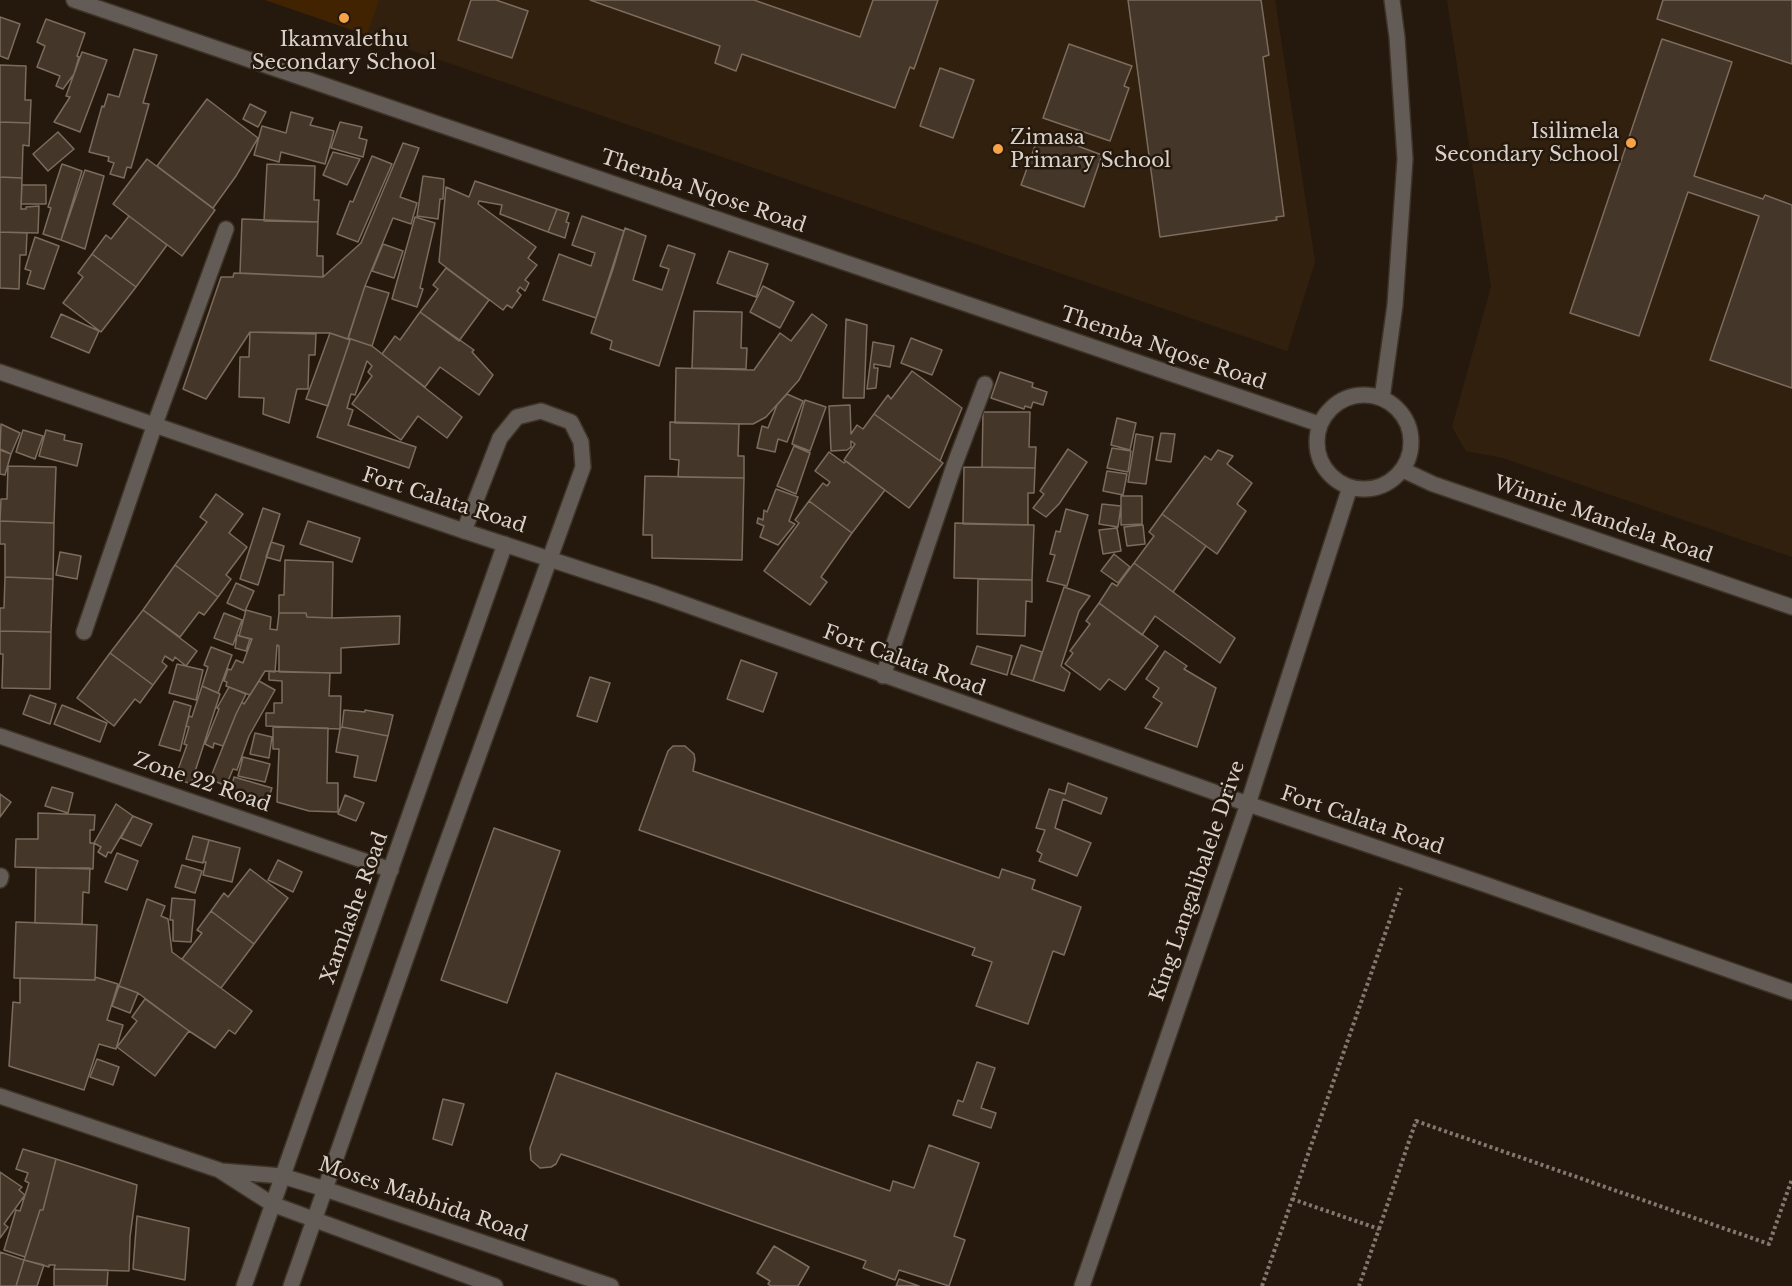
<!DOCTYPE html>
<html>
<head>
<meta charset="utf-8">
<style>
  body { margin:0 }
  canvas { display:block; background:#25190d }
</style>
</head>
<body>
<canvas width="1792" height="1286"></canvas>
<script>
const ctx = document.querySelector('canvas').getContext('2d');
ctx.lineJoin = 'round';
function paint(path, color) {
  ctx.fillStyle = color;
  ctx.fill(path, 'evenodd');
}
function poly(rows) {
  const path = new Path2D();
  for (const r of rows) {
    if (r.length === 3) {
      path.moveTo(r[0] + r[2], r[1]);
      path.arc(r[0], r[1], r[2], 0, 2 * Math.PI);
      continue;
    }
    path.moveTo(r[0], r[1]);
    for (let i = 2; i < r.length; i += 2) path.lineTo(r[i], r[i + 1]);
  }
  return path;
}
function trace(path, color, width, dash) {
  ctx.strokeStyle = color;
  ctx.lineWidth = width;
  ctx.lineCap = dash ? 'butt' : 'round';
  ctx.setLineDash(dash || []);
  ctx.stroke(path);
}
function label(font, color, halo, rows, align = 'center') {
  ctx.font = font + ' "Libre Baskerville",serif';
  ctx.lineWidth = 5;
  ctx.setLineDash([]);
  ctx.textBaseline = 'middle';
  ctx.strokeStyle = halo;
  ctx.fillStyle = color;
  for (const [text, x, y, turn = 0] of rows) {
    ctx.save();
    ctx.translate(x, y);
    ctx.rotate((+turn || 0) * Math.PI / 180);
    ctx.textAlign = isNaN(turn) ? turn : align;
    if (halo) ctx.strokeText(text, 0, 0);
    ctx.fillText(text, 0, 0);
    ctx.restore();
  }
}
const built = poly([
  [265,0,1275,0,1315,262,1287,351],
  [1447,0,1792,0,1792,557,1503,458,1466,451,1452,427,1491,287]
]);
const green = poly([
  [265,0,379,0,367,35]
]);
const building = poly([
  [471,0,496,0,528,11,512,58,458,40,471,0],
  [590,0,754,0,860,37,873,0,938,0,914,69,910,67,895,108,742,54,736,71,715,63,720,46,590,0],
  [1128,0,1261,0,1269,55,1263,57,1284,216,1276,217,1277,220,1160,237,1128,0],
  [1663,0,1792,0,1792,64,1657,19,1663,0],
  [0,17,20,24,8,59,0,56,0,17],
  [46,19,85,33,77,56,79,57,74,74,63,89,56,86,60,76,37,67,45,46,37,42,46,19],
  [1662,39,1732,62,1694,176,1763,199,1765,195,1792,205,1792,388,1710,360,1759,216,1688,192,1639,336,1570,313,1662,39],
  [1069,44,1132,66,1124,86,1129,88,1110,141,1043,118,1069,44],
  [134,49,157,55,143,103,149,104,131,168,127,167,124,178,110,174,114,163,108,161,109,157,89,152,102,106,104,107,108,94,119,97,134,49],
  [82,52,107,60,80,132,54,122,70,97,66,96,82,52],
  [0,65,26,66,25,100,31,100,30,123,0,122,0,65],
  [940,68,974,80,953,138,920,126,940,68],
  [207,99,258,138,236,176,213,208,157,166,207,99],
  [250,104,266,112,258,127,243,119,250,104],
  [291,112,313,118,310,125,334,131,325,164,281,152,279,162,254,155,262,126,286,133,291,112],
  [0,122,30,123,29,146,23,145,22,178,0,177,0,122],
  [340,122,362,127,359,138,367,140,363,157,331,148,340,122],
  [58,132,74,149,48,171,33,154,58,132],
  [1040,132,1102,155,1084,207,1021,185,1040,132],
  [403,143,419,148,400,197,417,203,411,224,393,218,365,286,348,339,330,333,250,332,206,399,183,389,221,277,233,277,234,273,323,277,361,243,403,143],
  [333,152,360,159,347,185,323,175,333,152],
  [372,156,392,164,358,242,337,234,350,201,353,202,372,156],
  [147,159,215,210,182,256,113,204,147,159],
  [62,164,82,171,61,240,43,234,51,208,48,207,62,164],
  [267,164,315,166,314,200,319,200,318,222,264,221,267,164],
  [85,170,104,176,85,249,61,240,85,170],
  [423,176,444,179,443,199,440,199,438,219,417,216,423,176],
  [0,177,22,178,21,209,26,209,26,207,39,206,38,233,0,232,0,177],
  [475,181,557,209,548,232,500,214,502,205,479,201,478,204,536,247,528,258,537,265,525,280,529,283,525,291,520,287,517,291,521,295,512,308,507,305,503,310,439,262,446,187,469,197,475,181],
  [22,185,46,185,46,204,21,204,22,185],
  [557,209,569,213,566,222,569,223,565,238,548,232,557,209],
  [129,216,167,245,136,287,92,254,106,235,111,239,129,216],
  [582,216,624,231,596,318,543,300,559,254,591,266,595,253,572,245,582,216],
  [415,217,435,223,420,288,423,289,417,307,392,299,415,217],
  [242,219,318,222,317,256,323,256,323,277,240,273,242,219],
  [625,228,646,236,633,280,662,290,669,269,660,266,668,245,695,254,659,366,610,349,612,341,591,333,613,269,625,228],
  [0,232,27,233,26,255,20,255,19,289,0,288,0,232],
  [35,237,59,246,44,289,27,284,31,271,25,269,35,237],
  [383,244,403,251,394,278,372,271,383,244],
  [729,251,768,264,756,297,717,283,729,251],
  [92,254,136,287,101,332,63,303,83,277,78,273,92,254],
  [446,268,489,300,459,341,420,312,438,289,433,285,446,268],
  [365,286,389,293,372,346,348,338,365,286],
  [763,286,794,302,780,328,750,312,763,286],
  [694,311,742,312,741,348,747,348,746,369,692,368,694,311],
  [420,312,474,350,472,352,493,375,479,395,440,367,425,387,382,354,395,336,400,340,420,312],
  [61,314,99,331,89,353,51,337,61,314],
  [812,314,827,325,799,380,766,417,753,424,675,423,676,368,754,370,780,333,791,341,812,314],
  [846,319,867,325,864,398,843,398,846,319],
  [250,332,316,334,315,355,309,355,308,389,297,389,289,423,263,414,264,398,239,397,240,357,249,357,250,332],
  [330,333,350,340,328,406,306,399,330,333],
  [348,338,372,346,462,417,447,438,418,416,401,440,352,404,372,376,368,372,372,366,367,361,355,395,351,394,347,408,353,410,348,425,416,447,409,468,317,437,350,340,348,338],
  [911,338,942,350,932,375,901,363,911,338],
  [873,342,894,346,890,367,874,364,874,368,878,368,876,388,867,389,873,342],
  [912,371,962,408,940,461,874,414,888,395,891,399,912,371],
  [1000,372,1033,383,1032,387,1047,392,1043,405,1033,402,1031,408,1025,406,1024,409,991,398,1000,372],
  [787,394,803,401,787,442,778,439,775,452,757,448,762,426,768,428,777,405,787,394],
  [805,400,826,407,810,451,792,444,805,400],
  [850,405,851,434,857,425,863,429,874,414,943,463,909,508,844,460,855,444,851,441,851,447,847,450,831,451,829,406,850,405],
  [983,412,1030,412,1029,447,1036,447,1035,468,982,467,983,412],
  [1117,418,1136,423,1130,450,1111,445,1117,418],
  [670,422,739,424,738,456,744,456,744,478,678,477,679,460,670,459,670,422],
  [1,424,20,433,11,454,0,449,1,424],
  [23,430,43,436,35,459,16,452,23,430],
  [46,430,65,435,64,440,82,444,77,466,39,456,46,430],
  [1161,433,1175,434,1171,462,1156,460,1161,433],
  [1136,434,1153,437,1146,484,1128,482,1136,434],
  [794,446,810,453,796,494,777,486,794,446],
  [1112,448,1131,451,1128,472,1107,468,1112,448],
  [1068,449,1087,462,1059,504,1046,517,1033,508,1044,494,1040,491,1068,449],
  [0,450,11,454,5,475,0,474,0,450],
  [1218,450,1233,456,1227,464,1252,483,1237,504,1246,511,1217,554,1162,514,1205,456,1211,460,1218,450],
  [829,452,844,463,846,461,885,490,852,533,809,501,823,483,827,486,830,482,815,471,829,452],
  [8,466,56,467,54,523,0,521,1,499,7,499,8,466],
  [964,467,1035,468,1034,493,1028,493,1028,525,963,524,964,467],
  [1107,471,1127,474,1123,495,1103,491,1107,471],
  [645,476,744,478,742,560,652,558,652,535,643,535,645,476],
  [776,489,798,497,789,521,795,524,778,545,760,537,764,526,757,523,758,518,763,520,764,510,767,512,776,489],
  [216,494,243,514,229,533,247,547,226,575,231,579,218,597,175,565,207,522,200,517,216,494],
  [1121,496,1142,496,1142,524,1121,525,1121,496],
  [809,501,852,533,821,577,827,582,810,605,764,571,799,523,795,520,809,501],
  [1102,504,1121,506,1118,527,1099,524,1102,504],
  [263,508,280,514,258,585,240,579,263,508],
  [1066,509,1088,515,1067,586,1047,581,1055,555,1050,554,1056,531,1060,532,1066,509],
  [1162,514,1206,546,1173,592,1134,563,1154,536,1149,532,1162,514],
  [0,521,54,523,53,579,5,577,5,544,0,544,0,521],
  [308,521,360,538,352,562,300,544,308,521],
  [955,523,1034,525,1032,580,954,578,955,523],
  [1143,525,1145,544,1127,546,1124,527,1143,525],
  [1117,528,1121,551,1103,554,1099,530,1117,528],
  [271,542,284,546,280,561,266,557,271,542],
  [60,552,81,556,77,579,56,575,60,552],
  [1114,554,1130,567,1118,583,1101,571,1114,554],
  [285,560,333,562,332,618,307,617,306,613,279,613,279,595,284,595,285,560],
  [1134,563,1235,638,1220,663,1155,616,1142,635,1099,603,1112,583,1117,586,1134,563],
  [175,565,218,597,204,615,199,612,180,637,143,610,175,565],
  [5,577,53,579,51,632,0,631,0,608,4,608,5,577],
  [978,579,1032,580,1032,602,1026,601,1025,636,977,634,978,579],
  [236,583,254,591,245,611,227,603,236,583],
  [1064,587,1090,596,1079,611,1061,666,1070,673,1064,691,1033,681,1064,587],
  [1099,603,1158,646,1125,690,1109,679,1100,690,1065,664,1073,653,1070,651,1090,624,1086,621,1099,603],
  [143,610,197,651,186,666,175,657,173,661,165,656,162,662,167,666,153,685,110,653,143,610],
  [246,610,271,617,270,629,277,630,279,613,306,613,307,617,332,618,400,616,399,644,341,648,341,673,279,672,279,646,277,645,275,672,265,671,250,695,226,686,227,682,224,681,228,669,231,670,236,660,243,663,252,639,239,636,246,610],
  [224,613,242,620,233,645,214,638,224,613],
  [0,631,51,632,50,689,2,688,3,654,0,654,0,631],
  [237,635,250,639,246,651,235,648,237,635],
  [1021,645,1042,652,1033,681,1011,674,1021,645],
  [977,646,1012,656,1007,675,971,664,977,646],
  [211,647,232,655,218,693,202,686,208,667,204,665,211,647],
  [1165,651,1187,666,1184,669,1216,688,1197,747,1145,728,1162,703,1153,697,1159,688,1146,679,1165,651],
  [110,653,153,685,140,703,135,699,114,726,77,698,110,653],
  [741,660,777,673,763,712,727,699,741,660],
  [177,664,203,670,196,700,169,693,177,664],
  [269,671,330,673,329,696,341,696,340,729,266,726,266,713,274,713,274,703,282,703,282,681,269,680,269,671],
  [590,677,610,683,597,722,577,716,590,677],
  [259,681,275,690,249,736,237,770,233,769,226,786,210,779,236,714,242,702,244,704,259,681],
  [202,686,220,694,191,784,175,778,187,745,184,744,189,727,186,726,189,716,192,717,202,686],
  [229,687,246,694,236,714,223,746,214,743,213,748,205,744,219,709,217,708,229,687],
  [30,695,56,704,50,724,23,714,30,695],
  [174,701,191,706,180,751,159,745,174,701],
  [62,705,107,723,100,742,54,724,62,705],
  [344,710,365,712,365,710,393,715,388,736,342,727,344,710],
  [273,727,328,728,327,783,338,783,338,812,309,811,277,802,279,749,273,749,273,727],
  [342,727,388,736,376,781,354,777,358,756,336,752,340,729,342,727],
  [255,733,272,737,269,758,250,754,255,733],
  [673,746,685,746,694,754,695,760,693,771,999,878,1002,869,1035,880,1032,889,1081,907,1064,955,1053,951,1028,1024,976,1006,992,962,972,955,975,948,639,830,668,751,673,746],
  [243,757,270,764,265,782,238,776,243,757],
  [234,777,272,788,266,806,230,793,234,777],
  [1068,783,1107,798,1101,814,1063,799,1055,828,1091,843,1077,876,1039,861,1042,854,1037,851,1045,830,1036,828,1049,789,1065,794,1068,783],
  [52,787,73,793,68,813,45,806,52,787],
  [0,794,11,802,0,817,0,794],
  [345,795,364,803,356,821,338,814,345,795],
  [116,804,133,816,111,853,108,852,106,857,98,852,101,847,94,843,116,804],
  [38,813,95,815,94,830,90,830,90,843,94,843,93,869,15,867,16,839,38,839,38,813],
  [133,816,152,824,141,846,121,838,133,816],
  [494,828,560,851,507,1003,441,980,494,828],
  [193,836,209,840,203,863,186,859,193,836],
  [209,840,240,848,232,882,203,875,206,862,203,862,209,840],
  [117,853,138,861,127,890,105,882,117,853],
  [278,860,302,872,293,892,268,880,278,860],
  [182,865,202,871,195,893,175,887,182,865],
  [36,868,90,868,89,893,83,892,82,924,35,923,36,868],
  [250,869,288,898,254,944,211,911,224,893,228,897,250,869],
  [172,898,195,900,191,942,173,941,173,920,170,920,172,898],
  [147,899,165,906,161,916,168,919,172,952,252,1011,235,1034,229,1030,215,1048,189,1031,138,993,119,986,147,899],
  [211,911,254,944,221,988,182,959,202,933,197,930,211,911],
  [16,922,97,925,95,980,14,978,16,922],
  [95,977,118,984,107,1020,123,1025,116,1049,99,1044,84,1090,9,1066,13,1002,20,1003,20,978,95,980,95,977],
  [119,986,138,993,130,1013,112,1006,119,986],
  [145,999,189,1031,155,1076,117,1047,137,1021,132,1017,145,999],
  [97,1059,119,1067,113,1085,90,1077,97,1059],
  [977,1062,995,1068,981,1108,996,1113,991,1128,953,1115,958,1100,963,1102,977,1062],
  [556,1073,890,1191,893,1181,914,1188,929,1145,979,1163,954,1236,965,1240,949,1286,899,1270,895,1280,863,1268,866,1261,561,1154,556,1164,551,1167,540,1168,531,1160,530,1148,556,1073],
  [443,1099,464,1104,452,1145,433,1139,443,1099],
  [23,1149,56,1159,43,1210,40,1210,25,1257,4,1250,16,1210,20,1211,29,1183,25,1181,28,1173,16,1169,23,1149],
  [56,1159,137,1185,130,1237,129,1271,54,1269,55,1265,49,1265,49,1267,24,1260,40,1210,43,1210,56,1159],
  [0,1172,22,1187,19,1190,25,1195,4,1224,8,1227,0,1238,0,1172],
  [137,1216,189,1228,185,1280,133,1269,137,1216],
  [774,1246,809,1267,798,1286,771,1286,768,1284,770,1281,757,1273,774,1246],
  [0,1252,24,1260,16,1286,0,1286,0,1252],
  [24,1260,44,1265,37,1286,16,1286,24,1260],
  [54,1269,108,1270,107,1286,54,1286,54,1269],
  [899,1279,919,1286,896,1286,899,1279]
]);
const path = poly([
  [1292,1199,1379,1229,1359,1286],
  [1379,1229,1416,1121,1769,1244,1792,1179],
  [1262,1286,1401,888]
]);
const service = poly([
  [464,531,500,438,517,417,541,411,571,422,581,442,583,467,550,558],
  [84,632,155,424,226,229],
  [883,676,954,466,985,384],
  [0,880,1,876]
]);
const minor = poly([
  [74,0,1319,424],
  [0,372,464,531,656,594,1248,804,1484,884,1792,992],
  [1403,470,1433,484,1792,607],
  [0,736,391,870],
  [0,1096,219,1170,272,1204,495,1286],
  [222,1171,282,1176,325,1189,611,1286],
  [244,1286,505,544],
  [291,1286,433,881,550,558]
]);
const tertiary = poly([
  [1364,442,47],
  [1382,398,1395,305,1405,159,1397,37,1392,0],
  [1082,1286,1248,804,1350,487]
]);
const markers = [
  [344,18,6,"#f6a248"],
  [1631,143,6,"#f6a248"],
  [998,149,6,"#f6a248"]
];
const poiNames = [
  ["Ikamvalethu",344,40],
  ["Secondary School",344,63],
  ["Isilimela",1619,132,"right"],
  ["Secondary School",1619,155,"right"],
  ["Zimasa",1010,138,"left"],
  ["Primary School",1010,161,"left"]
];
const streetNames = [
  ["Themba Nqose Road",703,192,19],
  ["Themba Nqose Road",1163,349,19],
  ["Fort Calata Road",444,501,18],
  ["Winnie Mandela Road",1603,520,19],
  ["Fort Calata Road",904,661,20],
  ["Zone 22 Road",202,783,19],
  ["Fort Calata Road",1362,821,19],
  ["King Langalibalele Drive",1198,881,-71],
  ["Xamlashe Road",355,908,-70],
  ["Moses Mabhida Road",423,1200,19]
];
paint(built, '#31200e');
paint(green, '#412301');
paint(building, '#443629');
trace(building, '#7c6c5e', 1.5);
trace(service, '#3e3327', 18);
trace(minor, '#3e3327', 18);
trace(tertiary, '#3e3327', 18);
trace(path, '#82786e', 4, [3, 3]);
trace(service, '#635c56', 15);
trace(minor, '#635c56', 15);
trace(tertiary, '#635c56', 15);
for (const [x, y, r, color] of markers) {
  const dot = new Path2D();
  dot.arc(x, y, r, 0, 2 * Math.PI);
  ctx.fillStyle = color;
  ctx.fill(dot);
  trace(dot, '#25190d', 2);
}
label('20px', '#dad2ca', '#25190d', poiNames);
label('20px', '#dad2ca', '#25190d', streetNames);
</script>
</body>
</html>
